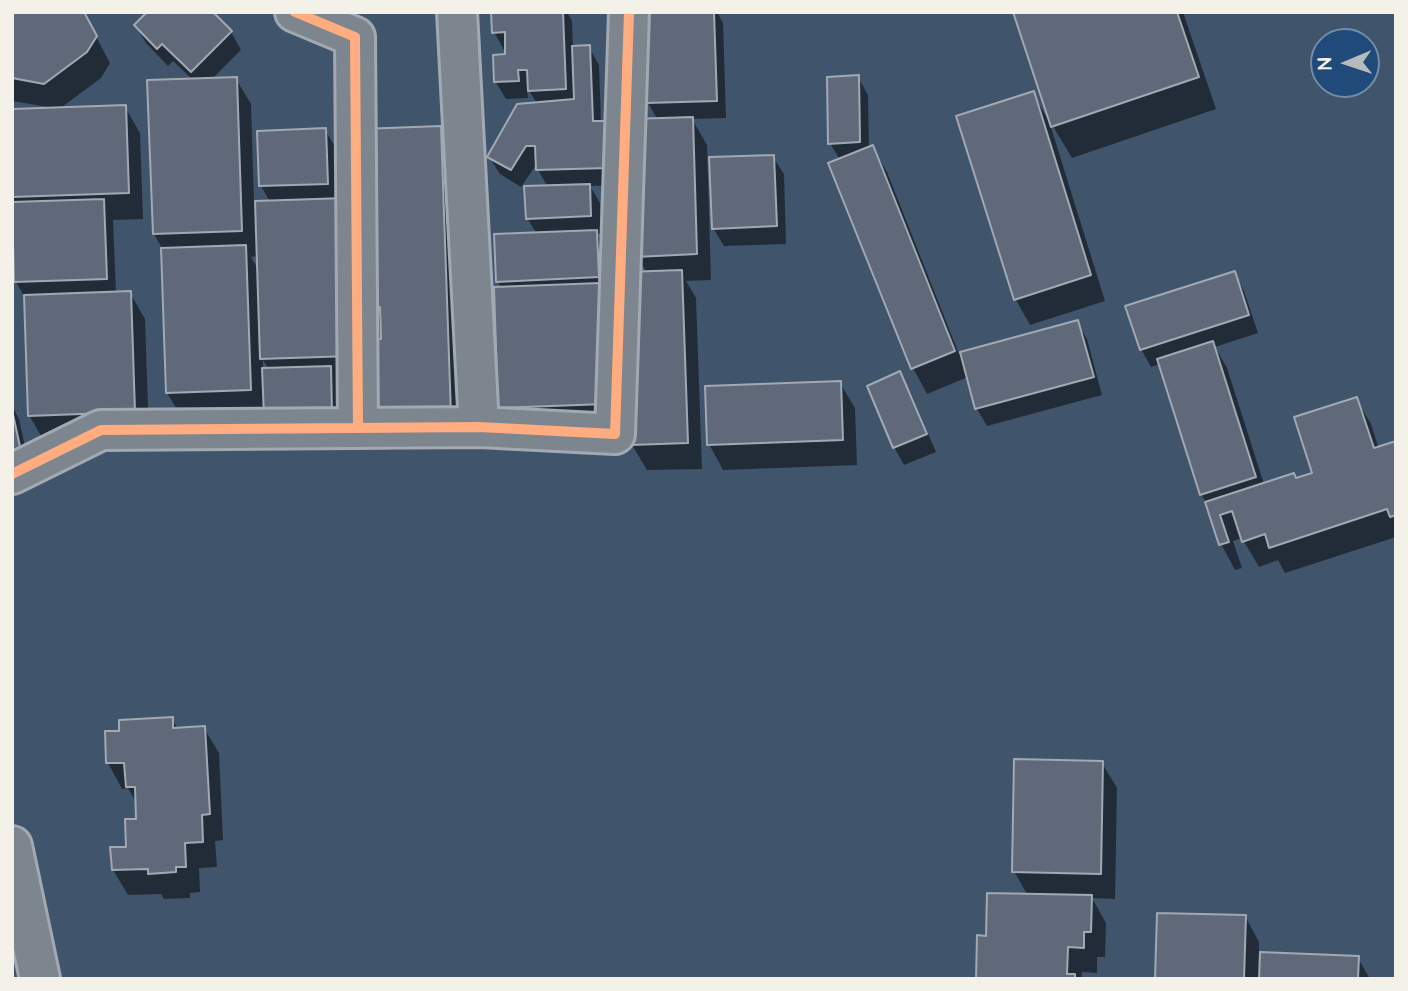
<!DOCTYPE html>
<html>
<head>
<meta charset="utf-8">
<style>
  body { margin:0 }
  #map { position:relative; width:1408px; height:991px; overflow:hidden; background:#40546c; font-family:"Architects Daughter",sans-serif }
  canvas { display:block }
  .frame { position:absolute; inset:0; border:14px solid #f4f1e8; pointer-events:none }
  .north { position:absolute; left:1310px; top:28px; width:70px; height:70px; box-sizing:border-box; background:#1f4a7a; border:2px solid #748da6; border-radius:50%; rotate:268deg; font-size:19px; font-weight:700; line-height:28px; text-align:center; color:#f4f1e8 }
  .north::after { content:''; display:block; margin:auto; width:24px; height:32px; background:#b5babd; clip-path:polygon(50% 0,100% 100%,50% 72%,0 100%) }
</style>
</head>
<body>
<div id="map">
<canvas width="1408" height="991"></canvas>
<div class="frame"></div>
<div class="north">N</div>
</div>
<script>
const ctx = document.querySelector('canvas').getContext('2d');
ctx.lineJoin = 'round';
function paint(path, color) {
  ctx.fillStyle = color;
  ctx.fill(path, 'evenodd');
}
function poly(rows) {
  const path = new Path2D();
  for (const r of rows) {
    path.moveTo(r[0], r[1]);
    for (let i = 2; i < r.length; i += 2) path.lineTo(r[i], r[i + 1]);
  }
  return path;
}
function trace(path, color, width, dash) {
  ctx.strokeStyle = color;
  ctx.lineWidth = width;
  ctx.lineCap = dash ? 'butt' : 'round';
  ctx.setLineDash(dash || []);
  ctx.stroke(path);
}
const shadow = poly([
  [12,12,83,12,110,63,101,78,58,110,125,107,140,133,143,219,113,220,116,294,130,293,145,319,149,437,44,441,29,415,25,298,16,282,12,200,12,111,55,108,12,101],
  [493,12,567,12,572,21,573,47,589,47,599,65,601,123,617,185,590,186,600,203,601,234,597,234,607,250,619,429,515,433,500,407,502,288,497,281,537,234,527,218,548,187,538,170,538,162,521,187,500,174,489,157,537,104,527,87,528,98,506,99,495,81,507,56,507,50,504,50,494,32],
  [645,12,717,12,723,23,726,118,692,119,707,145,711,280,686,281,696,298,702,469,647,470,632,445,647,273,637,256,658,120,648,103],
  [1015,12,1183,12,1216,109,1072,158,1051,123],
  [136,26,231,32,241,50,211,80,236,79,251,104,254,203,270,202,261,186,325,130,336,148,338,200,365,381,338,382,340,385,342,431,182,418,167,393,162,248,154,234,193,80,173,61,168,66,146,43],
  [259,256,259,271,251,257],
  [263,360,269,370,263,370],
  [858,77,868,95,869,148,872,147,887,172,959,354,1077,322,1087,339,1102,395,987,426,977,409,968,377,927,394,913,368,840,160,830,143],
  [1033,94,1049,121,1105,301,1030,325,1016,300,958,117],
  [440,128,458,160,468,447,391,450,372,418,383,341,382,330,368,307],
  [773,157,784,174,786,244,724,246,713,228],
  [1234,273,1244,291,1258,333,1215,347,1227,368,1264,484,1296,479,1314,474,1356,399,1371,424,1379,449,1396,443,1396,537,1285,573,1278,560,1259,567,1242,538,1233,541,1242,568,1235,570,1221,544,1209,508,1201,494,1160,364,1151,367,1141,349],
  [899,374,910,391,936,452,904,465,894,447],
  [840,383,855,408,857,465,723,470,709,444],
  [12,406,19,419,31,474,22,465,25,465],
  [172,719,178,729,204,728,219,753,223,840,215,841,217,867,199,868,200,892,190,893,190,898,164,899,161,894,128,895,113,870,128,849,138,820,137,804,128,788,122,789,108,763,121,732],
  [1102,763,1117,788,1115,899,1092,898,1106,923,1105,957,1097,957,1097,973,1082,972,1081,979,978,979,988,938,1028,896,1014,871],
  [1245,916,1259,942,1259,953,1358,958,1370,979,1157,979]
]);
const building = poly([
  [12,12,84,12,97,36,87,52,44,84,12,78,12,12],
  [147,12,213,12,232,31,191,72,162,44,157,49,134,25,147,12],
  [491,12,563,12,566,89,528,91,527,70,518,70,519,81,494,82,493,55,505,54,505,32,492,33,491,12],
  [643,12,714,12,717,101,646,103,643,12],
  [1013,12,1177,12,1199,77,1051,127,1013,12],
  [590,45,593,121,606,121,608,168,536,170,535,146,526,146,511,170,487,157,517,104,574,99,572,46,590,45],
  [859,75,860,142,828,144,827,77,859,75],
  [237,77,242,231,153,234,147,80,237,77],
  [1034,91,1091,275,1014,300,956,116,1034,91],
  [126,105,129,193,12,197,12,109,126,105],
  [693,117,697,254,635,257,630,119,693,117],
  [441,126,451,415,371,418,368,339,381,339,380,307,367,307,361,129,441,126],
  [326,128,328,184,259,186,257,131,326,128],
  [873,145,955,351,911,369,828,163,873,145],
  [774,155,777,226,712,229,709,157,774,155],
  [590,184,591,216,526,219,524,186,590,184],
  [346,198,351,356,260,359,255,201,346,198],
  [104,199,107,279,14,282,12,202,104,199],
  [597,230,599,277,496,282,494,234,597,230],
  [246,245,251,390,166,393,161,248,246,245],
  [682,270,688,443,631,445,625,272,682,270],
  [1235,271,1249,315,1140,350,1125,306,1235,271],
  [601,283,605,404,498,408,494,287,601,283],
  [131,291,135,412,28,416,24,295,131,291],
  [1078,320,1094,377,975,409,960,352,1078,320],
  [1213,341,1256,477,1200,495,1157,359,1213,341],
  [331,366,332,414,264,416,262,368,331,366],
  [900,371,927,434,893,448,867,386,900,371],
  [841,381,843,440,707,445,705,386,841,381],
  [1357,397,1374,448,1396,441,1396,515,1390,517,1387,509,1269,548,1265,534,1242,542,1232,511,1220,515,1229,542,1219,545,1205,502,1294,473,1296,478,1312,473,1294,417,1357,397],
  [12,410,22,456,12,461,12,410],
  [173,717,173,728,205,726,210,814,202,815,203,842,185,843,186,867,176,867,176,872,148,874,148,869,112,870,110,847,126,847,125,819,136,819,135,787,126,787,124,763,106,763,105,731,119,731,119,720,173,717],
  [1014,759,1103,761,1101,874,1012,872,1014,759],
  [987,893,1092,895,1091,932,1084,932,1084,948,1068,947,1067,974,1075,974,1075,979,976,979,977,935,986,936,987,893],
  [1157,913,1246,915,1244,979,1155,979,1157,913],
  [1260,952,1359,956,1358,979,1259,979,1260,952]
]);
const minor = poly([
  [295,12,355,37,358,428],
  [457,12,479,427],
  [12,474,101,430,479,427,615,434,629,12]
]);
const trunk = poly([
  [12,846,40,979]
]);
const cycleway = poly([
  [295,12,355,37,358,428],
  [12,474,101,430,479,427,615,434,629,12]
]);
paint(shadow, '#0007');
paint(building, '#5f6979');
trace(building, '#a1a9b2', 2);
trace(minor, '#a1a9b2', 44);
trace(trunk, '#a1a9b2', 44);
trace(minor, '#7d868e', 38);
trace(trunk, '#7d868e', 38);
trace(cycleway, '#ffac80', 10);
</script>
</body>
</html>
